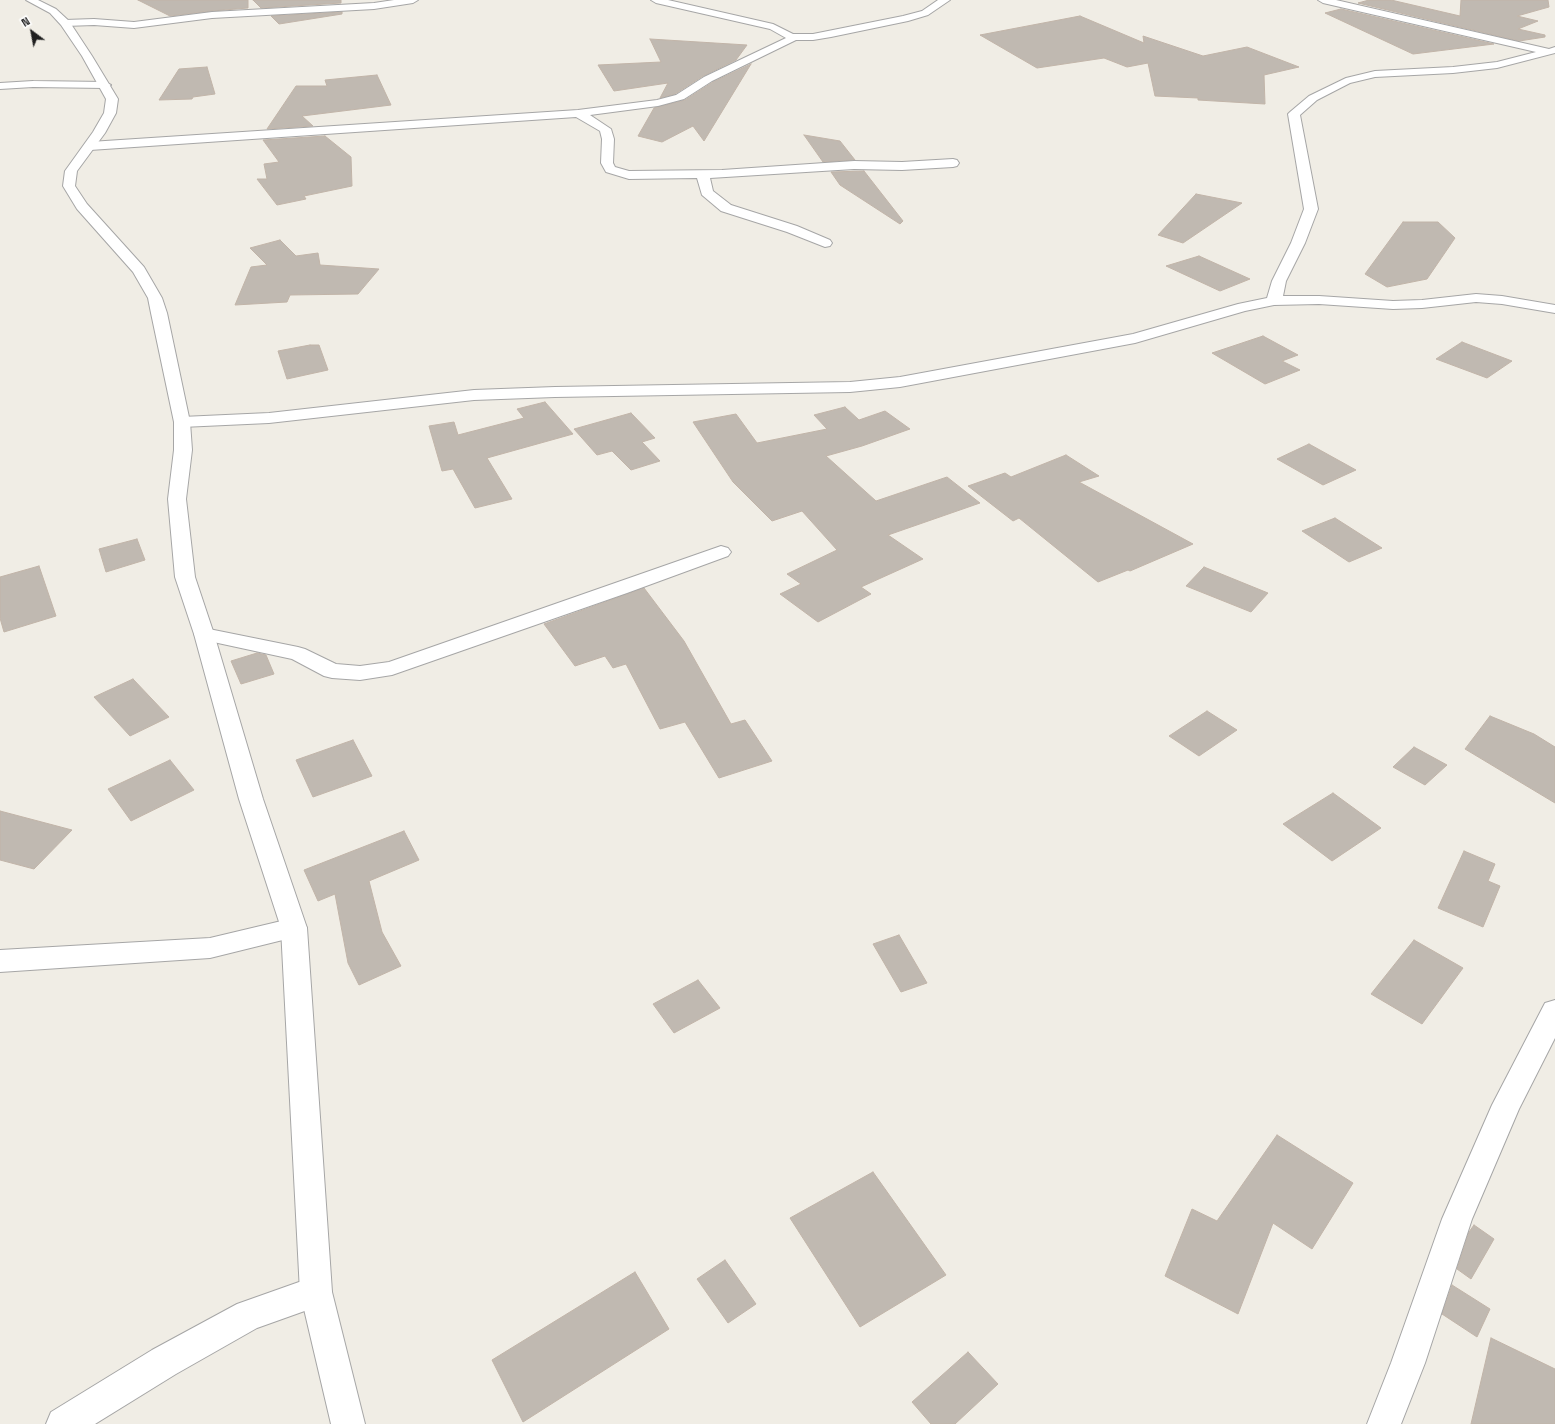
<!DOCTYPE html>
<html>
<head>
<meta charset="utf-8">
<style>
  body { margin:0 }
  #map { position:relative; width:1555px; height:1424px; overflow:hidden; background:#f0ede5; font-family:"Space Grotesk",sans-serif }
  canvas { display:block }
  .north { position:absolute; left:12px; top:12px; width:40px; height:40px; -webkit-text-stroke:3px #fff; paint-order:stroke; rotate:328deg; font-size:11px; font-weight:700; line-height:16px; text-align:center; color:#1f1f1f }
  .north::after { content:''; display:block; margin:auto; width:14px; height:18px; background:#1f1f1f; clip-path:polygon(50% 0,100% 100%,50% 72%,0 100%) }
</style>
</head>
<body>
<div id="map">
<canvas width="1555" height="1424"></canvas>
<div class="north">N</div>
</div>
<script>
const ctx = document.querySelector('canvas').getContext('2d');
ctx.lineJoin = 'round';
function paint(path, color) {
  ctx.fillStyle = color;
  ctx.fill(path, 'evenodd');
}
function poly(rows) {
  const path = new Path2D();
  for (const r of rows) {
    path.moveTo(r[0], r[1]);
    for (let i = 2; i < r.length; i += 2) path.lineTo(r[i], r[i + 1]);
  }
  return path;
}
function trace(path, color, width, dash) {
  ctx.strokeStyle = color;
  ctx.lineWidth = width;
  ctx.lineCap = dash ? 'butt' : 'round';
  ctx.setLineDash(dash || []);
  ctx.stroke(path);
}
const building = poly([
  [138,0,248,0,248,8,212,11,170,16,138,0],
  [253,0,341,0,341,3,261,8,253,0],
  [1369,0,1391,0,1460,16,1461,0,1548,0,1549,7,1517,16,1538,21,1518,29,1545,35,1545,37,1519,41,1358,3,1369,0],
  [1341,9,1494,44,1413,54,1325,13,1341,9],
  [342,12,342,14,279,24,271,16,342,12],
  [1080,16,1144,43,1143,36,1203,56,1247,47,1299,67,1264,75,1265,104,1198,100,1198,98,1155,96,1148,63,1127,67,1104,58,1037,68,980,35,1080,16],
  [650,39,747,45,736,60,703,76,675,94,660,98,668,83,614,91,598,65,661,62,650,39],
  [751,64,704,141,693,126,662,142,638,136,654,108,685,100,713,82,751,64],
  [207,67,215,94,193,97,192,99,159,100,179,69,207,67],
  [377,75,391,105,302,116,313,126,267,129,296,86,327,86,325,80,377,75],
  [804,135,840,141,855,160,823,162,804,135],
  [325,136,351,157,352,186,304,196,306,199,277,205,257,179,267,179,264,164,279,162,263,140,325,136],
  [864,171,903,221,900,224,840,185,831,172,864,171],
  [1196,194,1242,203,1183,243,1158,235,1196,194],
  [1403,222,1438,222,1455,238,1427,279,1387,287,1365,274,1403,222],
  [280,240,296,256,318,253,320,265,379,269,358,294,290,295,287,302,235,305,251,267,267,265,250,248,280,240],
  [1199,256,1250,279,1220,291,1166,266,1199,256],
  [1263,336,1298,355,1282,361,1300,370,1265,384,1212,353,1263,336],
  [1462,342,1512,361,1487,378,1436,359,1462,342],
  [310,345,319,345,328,370,287,379,278,351,310,345],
  [545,402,573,434,487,458,512,499,475,508,453,469,442,471,429,426,454,422,458,435,524,418,517,409,545,402],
  [845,407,859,420,885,411,910,429,862,446,826,456,876,501,947,477,980,503,888,535,923,559,861,587,871,594,818,622,780,594,801,584,787,574,837,550,802,511,772,521,733,482,693,422,736,414,757,443,827,429,814,415,845,407],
  [631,413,655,438,642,442,660,461,631,470,612,451,597,455,574,429,631,413],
  [1309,444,1356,470,1323,485,1277,459,1309,444],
  [1066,455,1099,476,1079,482,1193,544,1130,571,1128,570,1098,582,1019,518,1013,521,968,486,1005,473,1011,477,1066,455],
  [1335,518,1382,548,1349,562,1302,531,1335,518],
  [137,539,145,560,106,572,99,549,137,539],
  [39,566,56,616,4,632,0,618,0,577,39,566],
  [1204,567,1268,593,1251,612,1186,586,1204,567],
  [644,588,684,641,731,724,745,720,772,761,719,778,685,722,660,729,626,664,613,668,605,656,575,666,544,624,644,588],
  [257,653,266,655,274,674,241,684,231,661,257,653],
  [133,679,169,717,130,736,94,697,133,679],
  [1207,711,1237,730,1199,756,1169,736,1207,711],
  [1490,716,1534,734,1555,747,1555,803,1465,749,1490,716],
  [353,740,372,776,313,797,296,760,353,740],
  [1414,747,1447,765,1425,785,1393,767,1414,747],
  [170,760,194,790,131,821,108,789,170,760],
  [1333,793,1381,828,1332,861,1283,824,1333,793],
  [0,811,72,830,34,869,0,860,0,811],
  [404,831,419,860,369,881,382,932,401,966,359,985,348,963,335,894,318,901,304,870,404,831],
  [1464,851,1495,864,1488,881,1500,886,1483,927,1438,908,1464,851],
  [899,935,927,983,901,992,873,944,899,935],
  [1414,940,1463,968,1422,1024,1371,994,1414,940],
  [698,980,720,1008,674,1033,653,1004,698,980],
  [1277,1135,1353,1183,1312,1249,1273,1223,1238,1314,1165,1276,1192,1209,1217,1221,1277,1135],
  [873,1172,946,1275,860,1327,790,1218,873,1172],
  [1474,1225,1494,1239,1471,1279,1457,1269,1469,1232,1474,1225],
  [725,1260,756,1304,728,1323,697,1279,725,1260],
  [635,1272,669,1329,523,1422,492,1360,635,1272],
  [1452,1285,1490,1309,1477,1337,1442,1314,1452,1285],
  [1491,1338,1555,1369,1555,1424,1471,1424,1491,1338],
  [968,1352,998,1384,955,1424,931,1424,912,1402,968,1352]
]);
const minor = poly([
  [394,0,418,0,413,3,374,9,212,18,134,28,94,25,65,26,60,23,65,20,94,19,134,22,212,12,374,3,394,0],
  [651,0,668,0,773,24,793,34,813,34,903,16,922,11,938,0,950,0,928,15,908,21,831,37,813,40,796,40,712,81,684,99,658,106,590,115,611,129,614,139,613,163,615,167,629,171,722,170,854,161,902,162,953,159,957,160,959,163,957,166,953,167,902,170,854,169,710,178,713,191,731,205,797,226,830,240,832,243,830,246,825,247,787,232,721,211,702,195,697,178,629,179,606,172,601,163,602,139,600,131,576,117,90,150,86,149,84,146,86,143,90,142,578,110,657,100,676,95,704,77,786,38,770,29,656,3,651,0],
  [1318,0,1336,0,1549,49,1555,47,1555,53,1497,68,1453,73,1375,77,1350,83,1317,100,1300,115,1318,209,1305,243,1286,281,1283,296,1319,296,1393,301,1422,300,1476,294,1502,296,1555,305,1555,313,1502,304,1476,302,1422,308,1393,309,1319,304,1274,305,1245,311,1135,343,900,387,850,392,555,397,474,400,269,423,182,427,176,426,174,422,176,418,182,417,269,413,474,390,555,387,850,382,900,377,1133,334,1238,304,1267,298,1272,281,1291,243,1304,209,1288,114,1290,112,1309,96,1346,78,1375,71,1453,67,1497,62,1536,52,1323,3,1318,0],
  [33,81,105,82,111,85,105,88,33,87,0,89,0,83,33,81],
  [721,546,728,548,731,552,728,556,627,593,392,675,360,680,332,678,324,676,292,659,204,640,197,639,194,634,197,629,204,628,298,647,305,649,336,664,360,666,389,662,721,546],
  [294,918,303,921,307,928,303,935,210,958,0,972,0,950,210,938,294,918],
  [1555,1000,1555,1038,1519,1109,1472,1219,1425,1363,1401,1424,1367,1424,1391,1363,1442,1219,1492,1105,1545,1003,1555,1000],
  [316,1276,327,1281,332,1292,327,1303,257,1328,176,1374,95,1424,46,1424,51,1412,152,1350,237,1304,316,1276]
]);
const tertiary = poly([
  [26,0,38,0,56,9,69,21,92,56,118,99,116,113,105,133,77,171,75,186,87,204,144,267,162,298,167,313,190,422,192,450,186,499,195,577,214,634,263,799,307,928,332,1292,365,1424,331,1424,300,1292,281,928,239,799,194,634,175,577,168,499,174,450,174,422,151,313,148,298,133,272,77,209,63,186,65,171,93,132,104,113,106,99,82,56,61,25,50,13,26,0]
]);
paint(building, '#c0b9b1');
trace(building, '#c1b4a8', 1);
trace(minor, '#a6a6a6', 2);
trace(tertiary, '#a6a6a6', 2);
paint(minor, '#fff');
paint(tertiary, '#fff');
</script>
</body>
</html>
